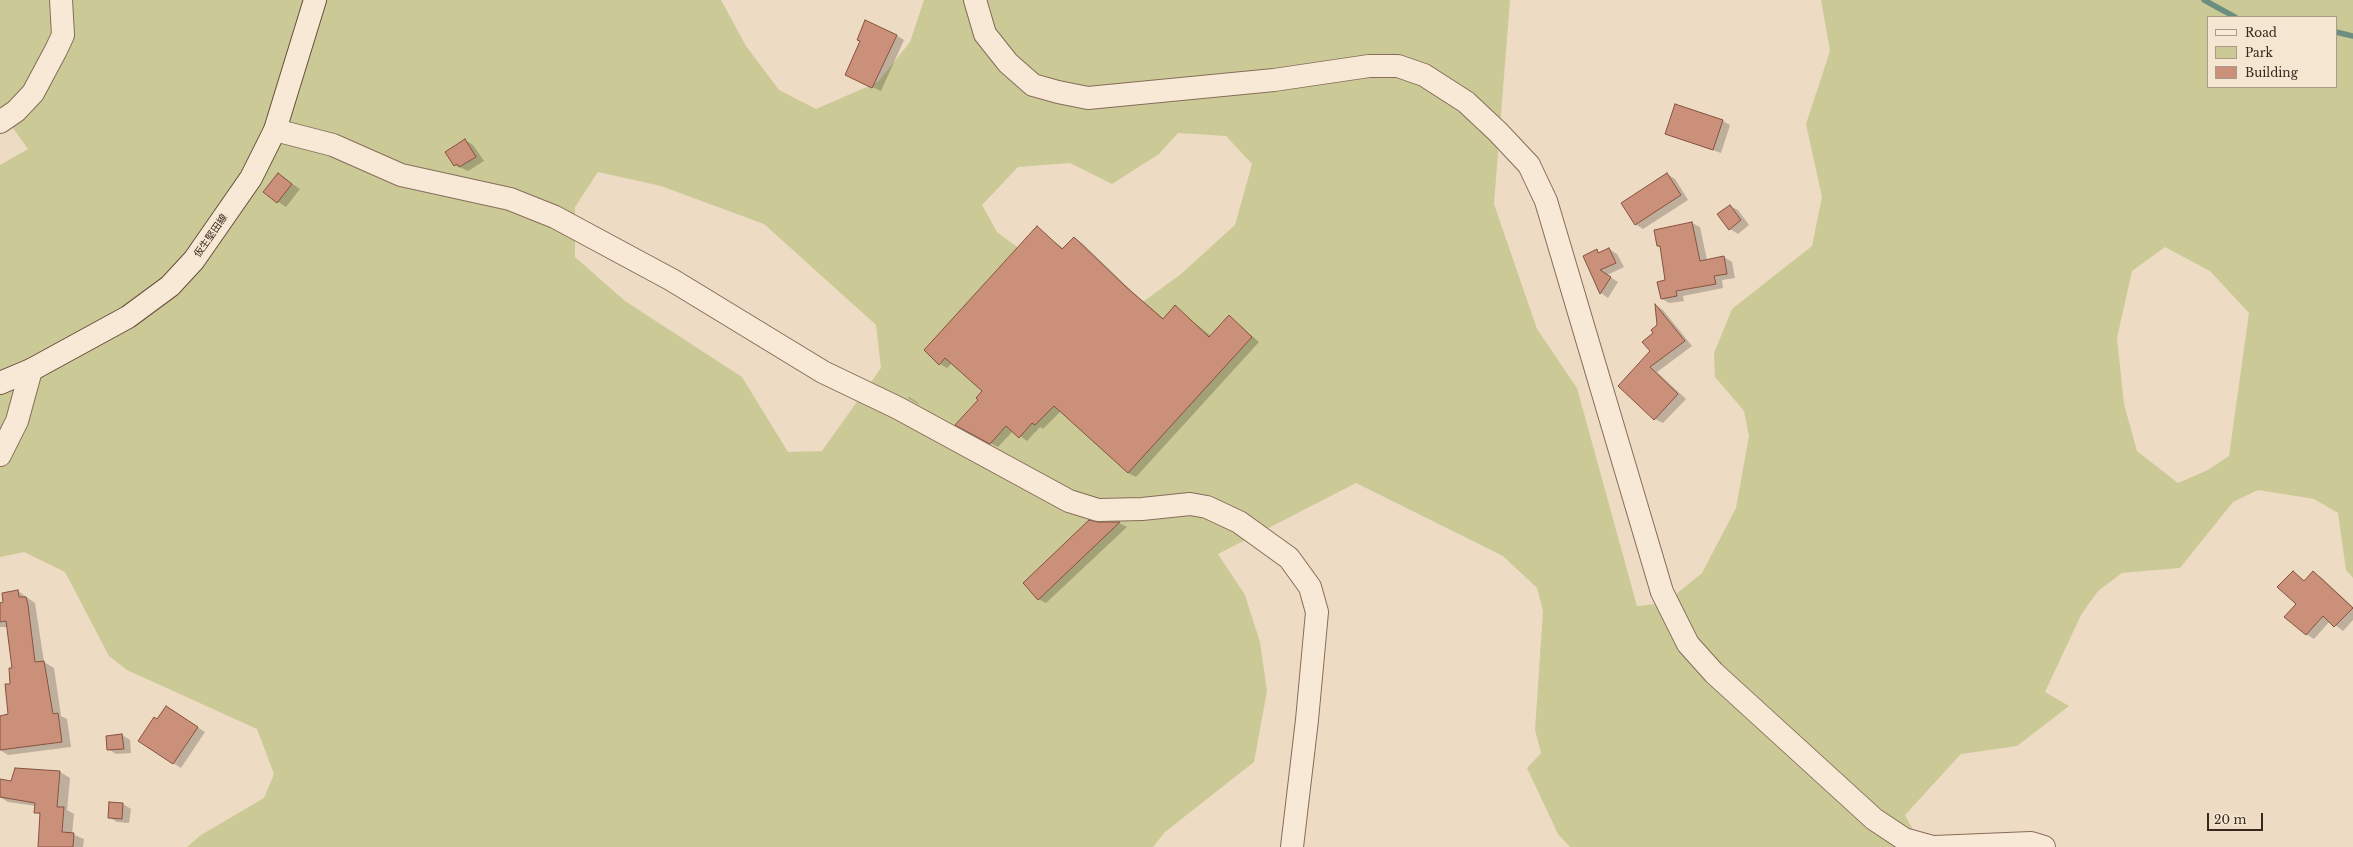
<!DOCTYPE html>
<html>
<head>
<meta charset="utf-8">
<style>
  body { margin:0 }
  #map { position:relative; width:2353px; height:847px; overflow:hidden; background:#eddbc3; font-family:"Libre Baskerville",serif }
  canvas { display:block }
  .legend { position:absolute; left:2207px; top:16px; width:130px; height:72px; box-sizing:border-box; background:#f5e6d2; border:1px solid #a99a8a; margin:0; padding:5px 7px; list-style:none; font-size:12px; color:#37271e }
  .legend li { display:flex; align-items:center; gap:8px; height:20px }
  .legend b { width:20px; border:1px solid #a99a8a }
  .scale { position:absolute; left:2207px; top:813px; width:56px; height:18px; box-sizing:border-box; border:2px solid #37271e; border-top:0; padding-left:5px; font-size:12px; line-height:14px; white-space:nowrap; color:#37271e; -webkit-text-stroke:3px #f5e6d2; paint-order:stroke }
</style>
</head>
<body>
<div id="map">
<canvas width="2353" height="847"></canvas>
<ul class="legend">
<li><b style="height:5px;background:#f8e9d6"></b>Road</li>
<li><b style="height:11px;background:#cbca97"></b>Park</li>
<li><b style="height:11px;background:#cb9079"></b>Building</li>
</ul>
<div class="scale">20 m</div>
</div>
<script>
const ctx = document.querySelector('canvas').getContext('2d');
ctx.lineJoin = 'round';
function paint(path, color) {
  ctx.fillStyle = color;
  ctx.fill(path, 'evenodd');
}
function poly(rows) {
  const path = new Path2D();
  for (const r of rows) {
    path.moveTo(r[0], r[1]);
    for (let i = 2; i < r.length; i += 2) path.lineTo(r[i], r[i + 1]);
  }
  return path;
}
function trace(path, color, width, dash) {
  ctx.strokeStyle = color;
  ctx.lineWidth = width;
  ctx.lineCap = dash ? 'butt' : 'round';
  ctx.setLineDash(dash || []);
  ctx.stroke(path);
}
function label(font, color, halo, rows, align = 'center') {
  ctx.font = font + ' "Libre Baskerville","Noto Sans JP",serif';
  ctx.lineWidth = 4;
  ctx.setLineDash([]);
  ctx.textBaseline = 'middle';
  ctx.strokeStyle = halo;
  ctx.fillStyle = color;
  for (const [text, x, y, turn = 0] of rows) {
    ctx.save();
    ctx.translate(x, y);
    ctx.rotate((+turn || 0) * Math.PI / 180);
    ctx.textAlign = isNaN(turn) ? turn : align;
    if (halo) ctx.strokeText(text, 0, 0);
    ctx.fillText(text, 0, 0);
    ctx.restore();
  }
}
const green = poly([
  [0,0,721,0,746,46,779,90,816,109,878,82,910,42,924,0,1510,0,1494,204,1537,329,1577,388,1637,606,1665,603,1702,573,1736,508,1749,436,1744,411,1715,377,1714,353,1732,309,1812,246,1822,197,1806,124,1830,51,1821,0,2353,0,2353,578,2346,570,2338,513,2314,499,2258,490,2233,502,2180,568,2122,573,2098,591,2081,615,2045,692,2069,706,2017,746,1961,754,1905,815,1918,839,1931,847,1570,847,1558,834,1527,768,1541,753,1535,730,1543,611,1537,588,1503,556,1356,483,1218,554,1245,595,1260,642,1267,691,1254,762,1165,832,1153,847,187,847,201,835,264,798,274,774,257,729,127,670,109,656,65,572,24,552,0,557,0,165,28,149,0,110],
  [2208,17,2336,17,2336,87,2208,87],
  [1178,133,1226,136,1252,164,1235,225,1181,274,1129,312,1065,282,997,232,982,205,1018,167,1070,163,1112,184,1159,154],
  [598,172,661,186,764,224,876,325,881,368,822,451,788,452,742,377,625,301,575,257,575,207],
  [2165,247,2210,271,2249,313,2229,456,2208,470,2178,483,2137,451,2124,404,2117,338,2132,271]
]);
const shadow = poly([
  [896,35,904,40,881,91,854,79],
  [1723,121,1730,125,1721,153,1666,133],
  [465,140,473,145,484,161,468,171,455,165],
  [278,174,300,189,286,207,264,192],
  [1667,174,1675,179,1688,200,1643,229,1635,224],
  [1730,206,1738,210,1749,225,1738,234,1730,229],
  [1692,223,1700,227,1707,260,1724,257,1732,262,1735,278,1722,280,1723,288,1683,296,1684,301,1669,303,1662,299,1666,281,1662,248,1658,246],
  [1037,228,1064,249,1075,238,1082,243,1134,293,1164,319,1175,307,1211,336,1229,316,1259,342,1136,477,1128,473,1061,411,1043,429,1040,427,1027,441,1013,431,998,447,957,425,980,400,984,391,952,363,947,368,940,364],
  [1609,249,1617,254,1624,267,1607,275,1618,282,1608,298,1601,293,1584,256,1597,251,1601,253],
  [1657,306,1663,310,1692,346,1657,372,1686,399,1663,423,1655,419,1620,386,1651,351,1658,326],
  [909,397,917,402,920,405,908,398],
  [1119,523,1127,527,1046,603,1038,599,1098,524],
  [2293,572,2305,581,2313,573,2321,577,2353,607,2353,620,2343,631,2330,621,2314,639,2306,634,2297,604],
  [18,591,35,603,44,662,54,668,61,716,67,719,71,747,8,755,0,750,0,717,9,715,13,669,8,627,0,627,0,604,4,603],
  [174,712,205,732,181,768,173,763,157,720],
  [122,735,130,740,131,753,116,754,108,749],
  [60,772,70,778,67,810,74,814,72,834,84,839,83,847,39,847,41,815,35,812,36,806,8,802,0,797,0,780,12,782],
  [123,804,131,809,129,823,117,822,109,817]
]);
const stream = poly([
  [2204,0,2235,17],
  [2336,32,2353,36]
]);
const building = poly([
  [865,20,897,35,872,88,845,75,860,41,857,40,865,20],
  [1675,104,1723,120,1713,150,1665,134,1675,104],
  [465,139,476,157,459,167,457,164,454,166,445,152,465,139],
  [278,173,292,184,277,203,263,192,278,173],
  [1667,173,1681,195,1635,225,1621,203,1667,173],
  [1730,205,1741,220,1729,230,1717,214,1730,205],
  [1692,222,1700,261,1724,256,1727,274,1714,276,1716,284,1676,291,1677,296,1661,299,1657,282,1665,280,1660,246,1657,246,1654,230,1692,222],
  [1037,226,1062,249,1074,237,1126,287,1163,319,1175,305,1209,337,1229,315,1252,337,1128,473,1054,406,1035,425,1032,423,1019,438,1006,426,990,444,955,425,978,400,976,398,982,391,945,358,939,365,924,350,1037,226],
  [1609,248,1616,263,1600,270,1611,277,1600,294,1583,256,1597,249,1598,253,1609,248],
  [1655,304,1685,341,1650,367,1678,394,1654,420,1618,386,1650,351,1642,342,1653,333,1651,330,1657,325,1655,304],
  [1089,520,1098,522,1120,522,1038,600,1023,583,1089,520],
  [2293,571,2304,581,2313,571,2353,608,2334,627,2323,616,2306,635,2284,617,2296,604,2277,587,2293,571],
  [18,590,19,597,26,597,28,605,35,662,44,661,53,714,58,713,62,742,0,750,0,716,8,714,5,684,10,684,9,668,12,668,6,621,0,622,0,603,3,602,2,593,18,590],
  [166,706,198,727,173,764,138,741,154,717,157,719,166,706],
  [122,734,124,749,107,750,106,736,122,734],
  [15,768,60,771,57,807,64,807,62,832,74,833,73,847,38,847,40,813,34,813,35,803,0,797,0,779,11,781,15,768],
  [109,802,123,803,122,819,108,818,109,802]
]);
const minor = poly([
  [0,122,16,111,33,93,56,50,63,35,61,0],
  [275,130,333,145,401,175,510,199,555,217,672,280,823,372,898,408,1069,501,1098,510,1142,509,1190,504,1207,507,1239,522,1289,558,1310,587,1317,612,1307,720,1292,847],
  [0,455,17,421,31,370]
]);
const tertiary = poly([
  [975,0,985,34,1008,63,1033,85,1058,92,1088,98,1274,80,1369,66,1398,66,1424,75,1466,102,1498,132,1529,165,1546,201,1662,592,1688,644,1714,673,1874,819,1904,839,1933,847],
  [1934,847,2031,843,2044,847]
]);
const secondary = poly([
  [0,383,31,370,128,317,170,286,194,260,251,178,275,130,315,0]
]);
const streetNames = [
  ["仮生堅田線",211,236,-55]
];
paint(green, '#cbca97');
paint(shadow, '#0003');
trace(stream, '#6c8e81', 5.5);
paint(building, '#cb9079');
trace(building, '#865240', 1);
trace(minor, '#876c5a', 24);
trace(tertiary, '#876c5a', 24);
trace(secondary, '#694d3d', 24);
trace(minor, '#f8e9d6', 22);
trace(tertiary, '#f8e9d6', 22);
trace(secondary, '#f8e9d6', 22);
label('10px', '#37271e', '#f5e6d2', streetNames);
</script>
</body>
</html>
